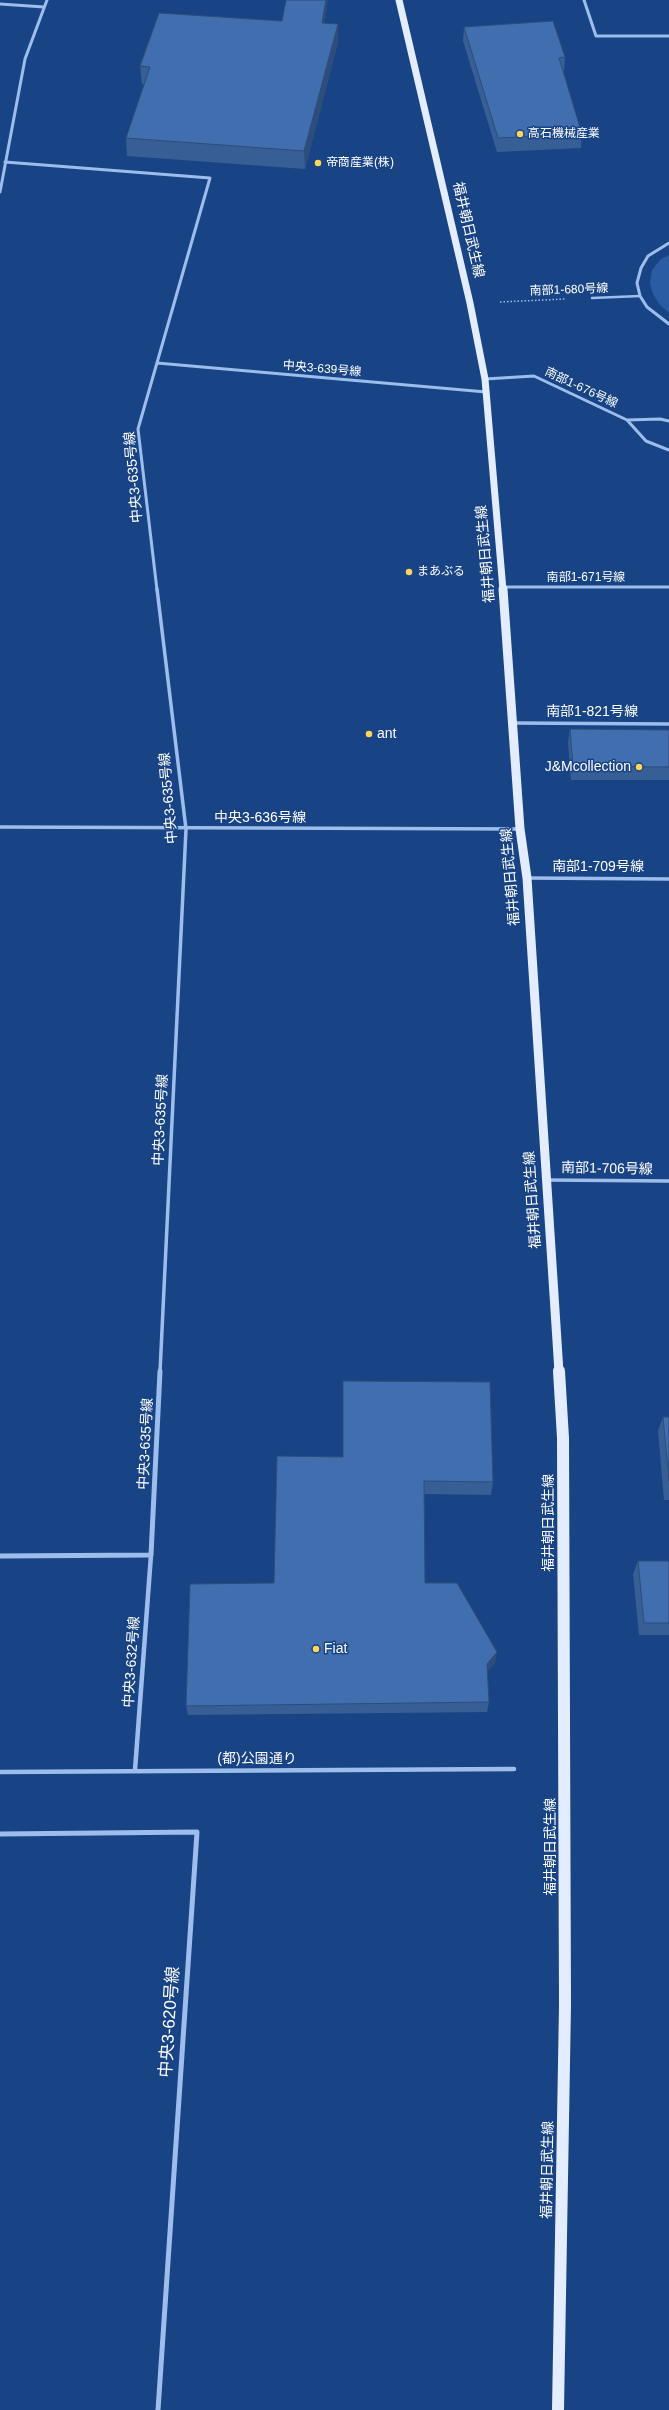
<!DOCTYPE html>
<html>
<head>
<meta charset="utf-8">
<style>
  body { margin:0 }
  canvas { display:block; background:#184385 }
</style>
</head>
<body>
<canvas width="669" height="2410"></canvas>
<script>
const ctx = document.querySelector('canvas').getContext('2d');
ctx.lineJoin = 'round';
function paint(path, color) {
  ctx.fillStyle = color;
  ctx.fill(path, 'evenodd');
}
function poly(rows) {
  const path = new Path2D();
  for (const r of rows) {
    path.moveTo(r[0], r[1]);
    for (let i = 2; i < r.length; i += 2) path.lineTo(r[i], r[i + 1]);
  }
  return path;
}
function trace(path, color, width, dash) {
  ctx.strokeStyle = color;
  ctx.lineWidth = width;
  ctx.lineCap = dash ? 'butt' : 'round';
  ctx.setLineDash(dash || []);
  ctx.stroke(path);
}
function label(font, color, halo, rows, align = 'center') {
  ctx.font = font + ' Arial,"Noto Sans JP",sans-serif';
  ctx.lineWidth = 3;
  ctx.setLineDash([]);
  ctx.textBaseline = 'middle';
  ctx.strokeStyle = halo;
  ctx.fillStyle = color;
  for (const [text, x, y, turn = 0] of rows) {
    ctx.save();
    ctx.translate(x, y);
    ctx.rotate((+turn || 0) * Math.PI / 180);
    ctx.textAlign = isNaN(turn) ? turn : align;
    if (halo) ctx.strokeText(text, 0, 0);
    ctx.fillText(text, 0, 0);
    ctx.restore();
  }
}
const green = poly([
  [669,255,669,313,659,304,653,294,650,283,652,270,661,259]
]);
const path = poly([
  [500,302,565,299]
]);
const pedestrianFar1 = poly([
  [592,298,640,296]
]);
const pedestrian = poly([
  [135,1770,151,1555],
  [0,1772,514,1769]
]);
const minorFar2 = poly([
  [584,0,596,36,669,36],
  [0,4,44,7],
  [5,162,210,178,138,429,157,590],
  [0,192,25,59,47,0],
  [669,243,648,256,641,268,637,283,640,296,647,307,669,324],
  [157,363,486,392],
  [485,379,534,376,627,420,660,419,669,421],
  [627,420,646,441,669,450],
  [503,587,669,587]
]);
const minorFar1 = poly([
  [157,589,186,829,160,1372],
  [514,723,669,724],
  [0,827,520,829],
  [527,878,669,879],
  [547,1180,669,1181]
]);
const minor = poly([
  [0,1556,151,1555,160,1371],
  [0,1834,197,1832,158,2410]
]);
const primaryFar2 = poly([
  [399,0,470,303,485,379,503,590]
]);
const primaryFar1 = poly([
  [503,589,520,829,527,878,559,1372]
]);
const primary = poly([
  [558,2410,565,2005,563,1438,559,1371]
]);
const wall = poly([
  [325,23,338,42,305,169,127,156,126,138,144,84,142,84,140,66],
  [464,27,565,57,564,71,563,71,582,134,581,148,497,152,463,41],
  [570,729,669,730,669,780,571,780,568,742],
  [663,1417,669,1417,669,1500,664,1500,658,1431],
  [277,1456,493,1482,491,1495,424,1494,425,1583,495,1663,487,1671,489,1702,487,1712,188,1715,186,1706,274,1583],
  [638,1561,669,1561,669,1635,639,1635,633,1574]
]);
const shadedWall = poly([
  [326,0,328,0,322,41,322,23],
  [338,24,338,42,305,169,304,151],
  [497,1652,495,1663,485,1675,487,1664]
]);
const building = poly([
  [286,0,326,0,322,23,338,24,304,151,126,138,150,67,140,66,159,13,282,21,286,0],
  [553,21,565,57,559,58,582,134,498,138,464,27,553,21],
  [570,729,669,730,669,767,573,766,570,729],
  [343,1381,490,1382,493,1482,424,1481,425,1583,457,1583,497,1652,487,1664,489,1702,186,1706,190,1584,274,1583,277,1456,343,1457,343,1381],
  [663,1417,669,1417,669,1481,663,1417],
  [638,1561,669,1561,669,1623,644,1623,638,1561]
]);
const markers = [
  [520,134,4,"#ffd559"],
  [318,163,4,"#ffd559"],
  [409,572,4,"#ffd559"],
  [369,734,4,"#ffd559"],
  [639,767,4,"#ffd559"],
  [316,1649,4,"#ffd559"]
];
const farPoinames = [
  ["高石機械産業",528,134],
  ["帝商産業(株)",326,163],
  ["まあぶる",417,572]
];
const farStreetnames = [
  ["南部1-680号線",569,290,-2],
  ["中央3-639号線",322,369,5],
  ["南部1-676号線",581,388,25],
  ["南部1-671号線",586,578]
];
const streetNames = [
  ["福井朝日武生線",468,230,77],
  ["中央3-635号線",134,477,-95],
  ["福井朝日武生線",486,554,-95],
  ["南部1-821号線",592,712],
  ["中央3-635号線",169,798,-95],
  ["中央3-636号線",260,818],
  ["南部1-709号線",598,867],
  ["福井朝日武生線",511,877,-95],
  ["中央3-635号線",161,1120,-87],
  ["南部1-706号線",607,1169,1],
  ["福井朝日武生線",533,1200,-94],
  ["中央3-635号線",146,1444,-87],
  ["福井朝日武生線",549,1523,-90],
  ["中央3-632号線",132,1662,-86],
  ["(都)公園通り",257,1759],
  ["福井朝日武生線",551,1847,-90],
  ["福井朝日武生線",548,2170,-89]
];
const poiNames = [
  ["ant",377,734],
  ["J&Mcollection",631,767,"right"],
  ["Fiat",324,1649]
];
const nearStreetnames = [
  ["中央3-620号線",170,2022,-86]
];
paint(green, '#2a5ca3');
trace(path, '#9dbeed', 1.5, [1.5, 2]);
trace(pedestrianFar1, '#9dbeed', 2.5);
trace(pedestrian, '#9dbeed', 4.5);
trace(minorFar2, '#9dbeed', 3);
trace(minorFar1, '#9dbeed', 3.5);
trace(minor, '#9dbeed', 5);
trace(primaryFar2, '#e3edff', 7);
trace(primaryFar1, '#e3edff', 9);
trace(primary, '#e3edff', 12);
paint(wall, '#375f96');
paint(shadedWall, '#2d4d7a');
paint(building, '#406eae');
trace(building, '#2d4d7a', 1);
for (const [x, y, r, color] of markers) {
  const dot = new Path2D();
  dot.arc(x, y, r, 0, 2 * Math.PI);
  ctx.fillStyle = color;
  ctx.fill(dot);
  trace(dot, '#184385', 1.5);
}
label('12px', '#fff', '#184385', farPoinames, 'left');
label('12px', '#fff', '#184385', farStreetnames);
label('14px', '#fff', '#184385', streetNames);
label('14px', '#fff', '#184385', poiNames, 'left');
label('17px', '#fff', '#184385', nearStreetnames);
</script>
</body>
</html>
